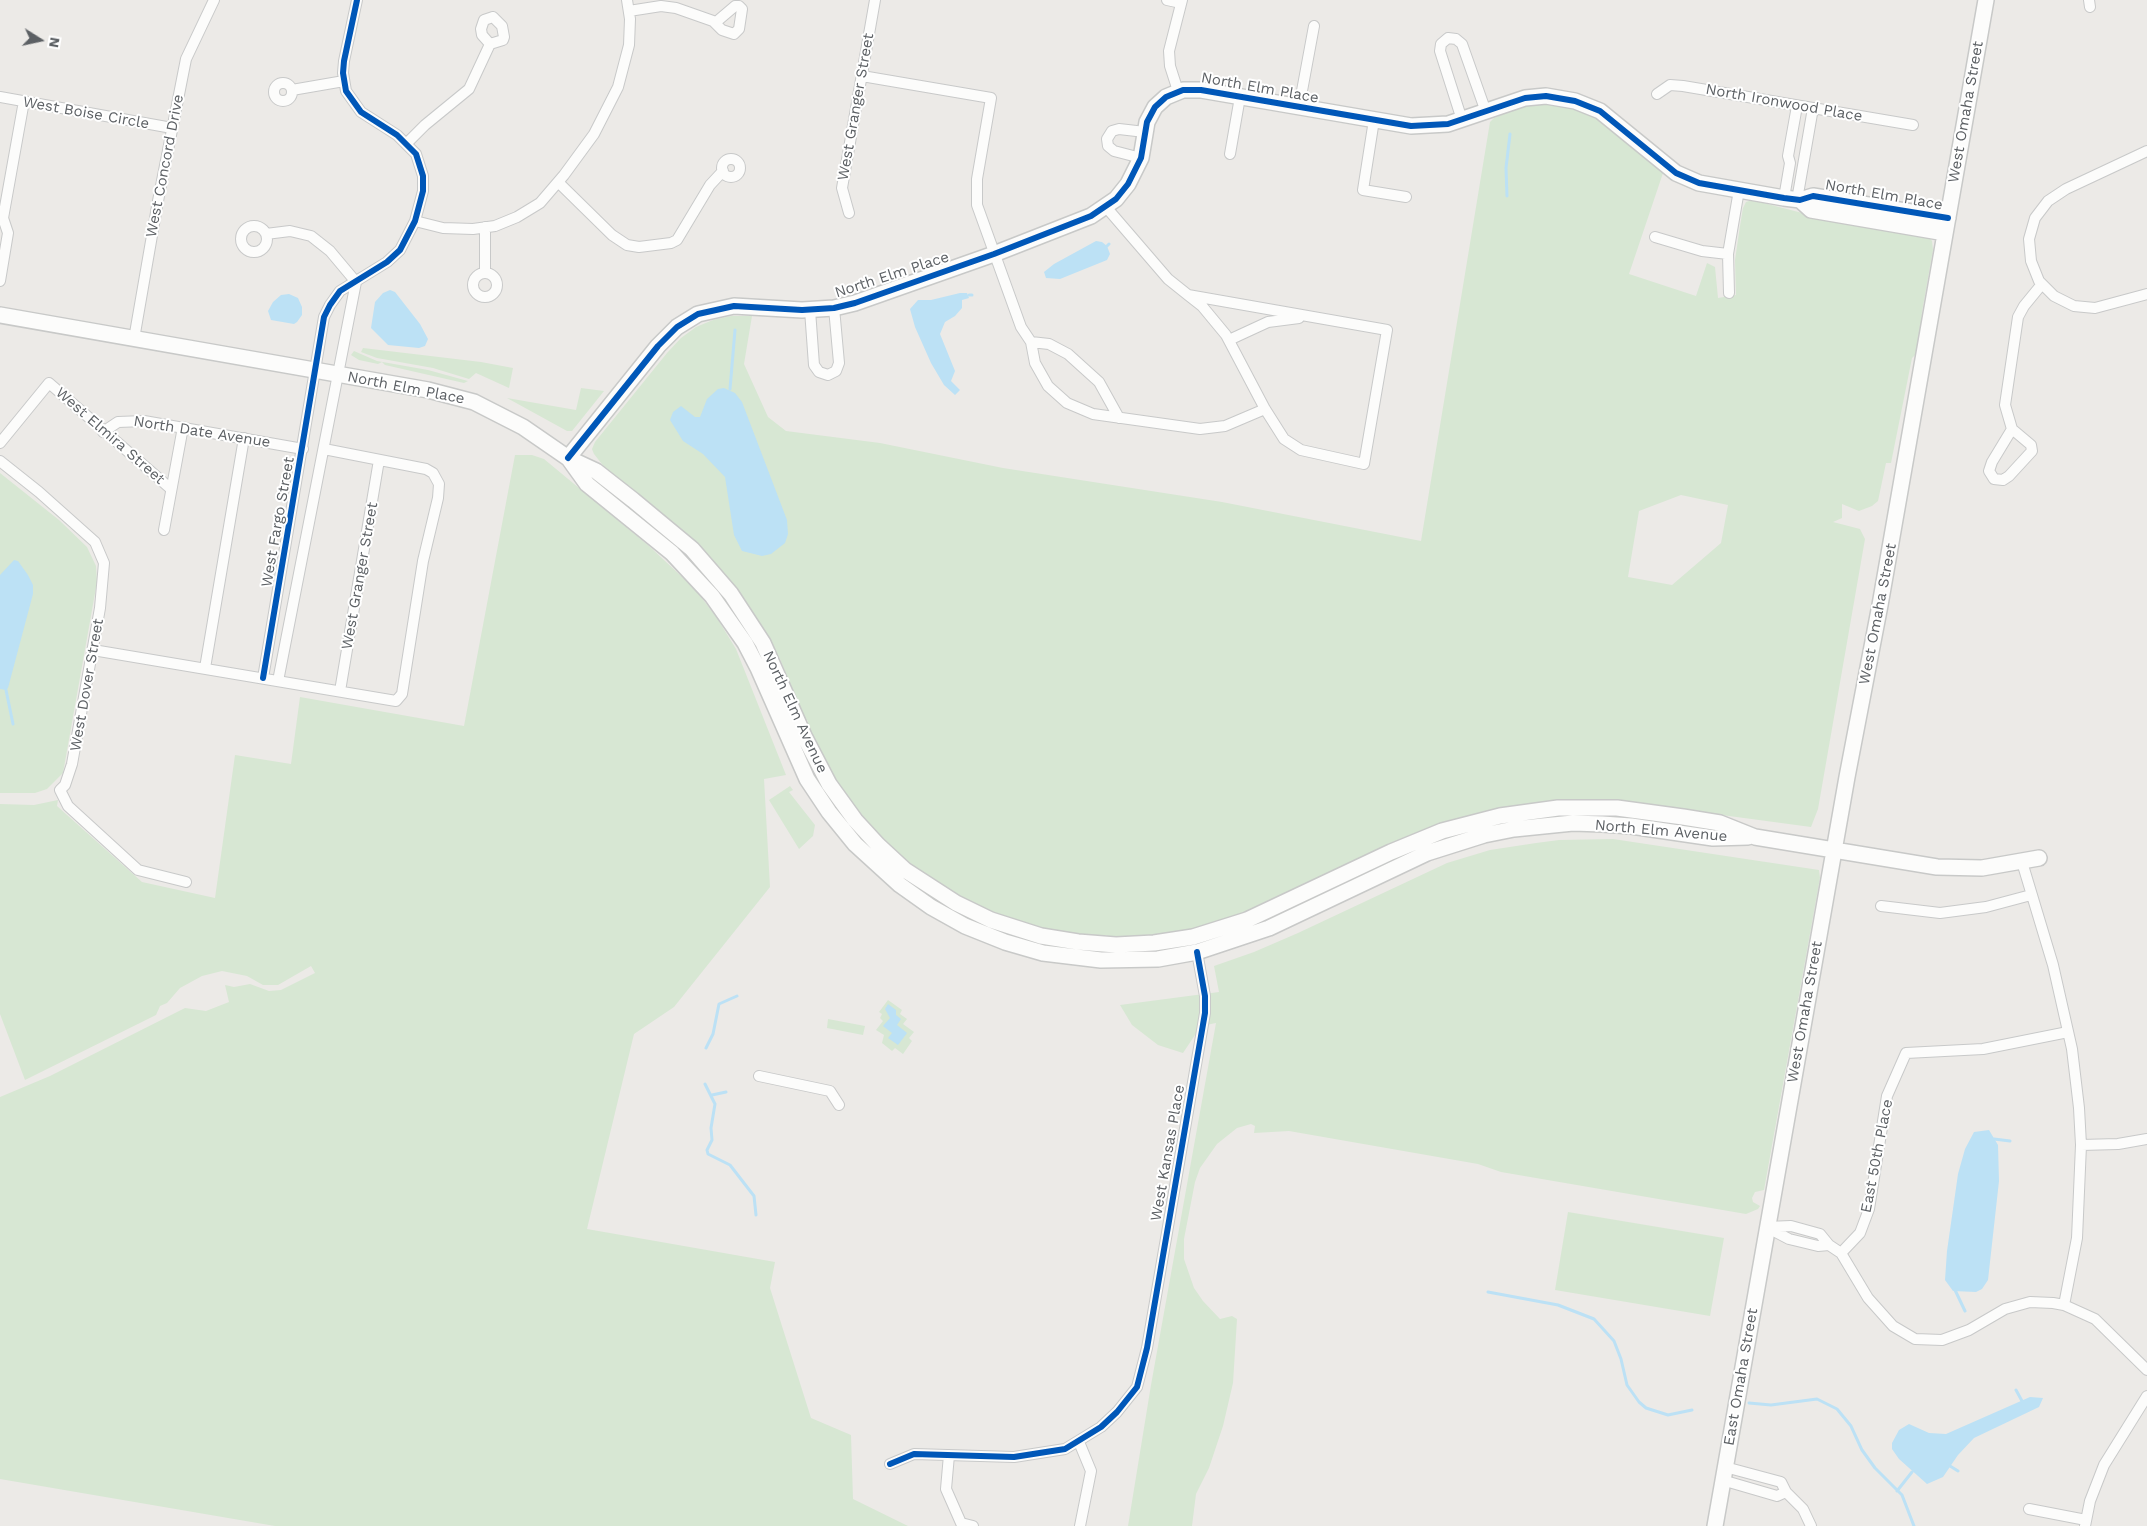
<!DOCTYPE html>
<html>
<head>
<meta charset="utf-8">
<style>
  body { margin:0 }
  #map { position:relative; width:2147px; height:1526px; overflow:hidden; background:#eceae7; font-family:"Work Sans",sans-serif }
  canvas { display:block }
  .north { position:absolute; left:15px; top:15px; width:50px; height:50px; -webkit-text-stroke:4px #fff; paint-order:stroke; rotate:100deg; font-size:14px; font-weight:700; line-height:20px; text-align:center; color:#5c6064 }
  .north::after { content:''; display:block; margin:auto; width:18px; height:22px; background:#5c6064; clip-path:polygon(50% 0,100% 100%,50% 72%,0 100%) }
</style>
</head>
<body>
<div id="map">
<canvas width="2147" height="1526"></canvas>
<div class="north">N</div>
</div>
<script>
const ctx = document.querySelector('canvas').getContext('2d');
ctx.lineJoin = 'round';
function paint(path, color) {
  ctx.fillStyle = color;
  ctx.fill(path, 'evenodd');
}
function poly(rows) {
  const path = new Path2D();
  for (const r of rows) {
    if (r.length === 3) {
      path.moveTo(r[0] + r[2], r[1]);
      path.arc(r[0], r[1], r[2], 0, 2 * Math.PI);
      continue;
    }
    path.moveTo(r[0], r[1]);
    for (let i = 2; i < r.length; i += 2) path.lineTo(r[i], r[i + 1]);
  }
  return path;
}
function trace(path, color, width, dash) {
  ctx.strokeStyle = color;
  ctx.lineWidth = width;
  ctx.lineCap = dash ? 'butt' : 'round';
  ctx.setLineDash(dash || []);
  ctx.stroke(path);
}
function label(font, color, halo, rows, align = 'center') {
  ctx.font = font + ' "Work Sans",sans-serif';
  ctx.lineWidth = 4;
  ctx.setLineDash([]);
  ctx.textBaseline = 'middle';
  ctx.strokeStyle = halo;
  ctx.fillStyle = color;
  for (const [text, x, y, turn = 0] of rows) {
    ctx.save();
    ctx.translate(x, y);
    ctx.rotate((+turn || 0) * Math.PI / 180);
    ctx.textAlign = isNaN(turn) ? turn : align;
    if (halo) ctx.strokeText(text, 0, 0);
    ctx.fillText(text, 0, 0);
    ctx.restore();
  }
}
const green = poly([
  [1542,103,1578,109,1599,119,1663,173,1629,274,1696,296,1707,263,1715,267,1718,298,1736,295,1735,260,1740,226,1743,208,1746,202,1752,200,1810,215,1928,236,1932,241,1933,250,1922,312,1919,351,1912,358,1891,463,1886,463,1878,501,1872,506,1859,511,1842,504,1842,518,1833,522,1860,529,1865,539,1818,809,1811,827,1610,800,1569,800,1526,804,1460,818,1432,827,1271,902,1228,920,1191,930,1154,936,1120,938,1109,937,1106,935,1102,937,1063,933,1033,926,1000,916,946,889,921,872,885,842,856,809,832,775,813,738,807,724,808,721,805,719,780,659,742,596,696,544,605,468,594,454,592,449,595,442,667,353,681,338,696,327,713,320,731,316,752,316,744,364,768,417,786,431,880,443,1003,468,1222,502,1421,541,1490,122,1494,118,1526,105],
  [1681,495,1728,505,1721,543,1672,585,1628,577,1639,511],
  [363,348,481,362,513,368,509,388,476,373,469,379,433,368,377,358,361,352],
  [354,351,377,361,428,370,468,381,464,383,385,365,382,362,378,364,359,360,351,355],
  [581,388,604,391,572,431,567,431,507,398,576,410],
  [515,455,532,455,544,459,649,546,695,589,717,618,736,649,786,775,764,779,770,887,674,1007,634,1034,587,1229,775,1262,770,1288,811,1418,851,1435,853,1499,908,1526,275,1526,0,1479,0,1097,50,1076,185,1008,206,1011,229,1002,225,985,234,987,250,984,269,991,281,990,315,973,311,966,278,985,263,985,247,976,222,971,202,976,180,988,167,1003,160,1006,156,1015,25,1080,0,1014,0,804,34,805,58,800,57,806,142,882,215,898,235,755,291,764,300,697,464,726],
  [0,473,59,520,87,547,96,566,97,582,63,773,47,789,35,793,0,793],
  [790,786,793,790,789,792,815,825,813,836,799,849,769,800],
  [1613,839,1819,870,1820,878,1764,1190,1755,1192,1752,1198,1753,1202,1760,1206,1758,1209,1746,1214,1501,1172,1478,1164,1289,1131,1254,1133,1255,1126,1251,1124,1237,1128,1217,1144,1200,1168,1195,1182,1184,1239,1184,1259,1194,1288,1203,1301,1220,1319,1232,1316,1237,1319,1233,1383,1223,1426,1209,1468,1196,1494,1192,1526,1128,1526,1151,1385,1216,1023,1201,1026,1183,1053,1158,1045,1132,1025,1120,1005,1219,992,1214,966,1254,952,1298,933,1447,863,1490,850,1536,843,1559,840],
  [888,1000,902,1010,900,1014,907,1019,903,1024,914,1032,909,1038,912,1041,903,1054,895,1048,892,1051,882,1043,884,1035,876,1030,883,1021,880,1018,882,1014,879,1012],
  [828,1019,865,1026,863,1035,827,1028],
  [1568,1212,1724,1238,1710,1316,1555,1290]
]);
const water = poly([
  [1096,241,1102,242,1107,246,1110,254,1107,260,1060,279,1046,278,1044,272,1054,264],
  [390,290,395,292,420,324,428,339,425,346,419,348,388,345,371,328,375,302,383,293],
  [960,293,967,293,969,298,962,300,962,308,955,316,945,322,940,334,955,371,951,381,960,390,955,395,944,385,931,363,915,327,910,309,918,300,931,300],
  [289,294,298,298,302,307,302,315,297,322,294,324,271,320,268,311,273,302,281,295],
  [724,388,735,393,742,402,787,520,788,534,785,543,771,554,762,556,742,551,734,535,725,477,703,454,683,441,670,420,673,412,681,406,695,417,700,417,707,399,718,389],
  [14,560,18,561,28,575,33,585,33,594,8,688,6,690,0,689,0,575],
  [888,1004,896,1010,896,1015,901,1019,897,1025,907,1033,898,1045,888,1038,892,1033,883,1026,890,1018,885,1009],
  [1989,1130,1998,1145,1999,1181,1988,1280,1982,1289,1976,1292,1953,1291,1945,1280,1947,1251,1958,1174,1965,1149,1974,1132],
  [2030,1397,2043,1398,2039,1407,1974,1438,1958,1455,1943,1477,1927,1484,1899,1459,1892,1449,1892,1443,1899,1430,1909,1424,1929,1433,1946,1434]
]);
const stream = poly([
  [1507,196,1506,168,1510,134],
  [1107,246,1109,244],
  [969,295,972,295],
  [730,389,735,330],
  [6,690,13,724],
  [706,1048,713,1034,719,1004,737,996],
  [705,1084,715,1104,711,1128,712,1140,707,1150,708,1154,730,1165,754,1196,756,1215],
  [712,1095,726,1092],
  [1994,1139,2010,1141],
  [1955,1290,1965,1311],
  [1488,1292,1558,1305,1594,1319,1614,1341,1621,1359,1627,1385,1639,1402,1646,1408,1668,1415,1692,1410],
  [2016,1390,2022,1401],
  [1749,1403,1771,1405,1817,1399,1837,1409,1851,1426,1862,1450,1875,1468,1902,1495,1914,1526],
  [1950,1466,1958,1471],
  [1897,1491,1912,1472]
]);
const street = poly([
  [1167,0,1181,3],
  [2089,0,2090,7],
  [629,11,661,6,676,8,713,21,722,30,734,34,739,29,742,9,739,6,735,6,715,23],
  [493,17,502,26,504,37,503,40,490,44,482,35,481,29,484,20,493,17],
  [862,76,991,98,977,179,977,205,1021,327,1031,342,1035,363,1048,386,1067,403,1093,414,1200,429,1225,426,1265,409],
  [283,92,9],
  [292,90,344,81],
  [1178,91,1170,66,1169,51,1182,0],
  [1657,94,1670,85,1683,86,1913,125],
  [0,97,172,128],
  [1299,107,1314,26],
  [1374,120,1363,190,1406,197],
  [1462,120,1440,51,1441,44,1448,38,1456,39,1462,44,1486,112],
  [407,143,425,125,469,89,490,44],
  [2147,151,2066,189,2048,201,2035,218,2029,239,2031,261,2039,281,2054,296,2074,306,2095,308,2147,294],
  [1230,154,1240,97],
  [1141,158,1114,151,1108,146,1107,139,1112,131,1119,129,1145,132],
  [731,168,9],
  [558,182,612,235,627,245,639,247,671,243,677,240,710,185,723,171],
  [1784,198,1790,163,1788,156,1797,106],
  [1797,200,1813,108],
  [1106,207,1168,279,1188,295,1202,306,1226,335,1265,409,1284,439,1301,450,1364,464,1387,330,1188,295],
  [849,213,842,188,875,0],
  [415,221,443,228,473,229,495,226,517,217,540,203,564,175,594,134,618,87,629,45,630,19,627,0],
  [254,239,13],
  [266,234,290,231,311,236,330,251,356,282],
  [1655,237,1702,251,1728,254],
  [485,273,485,227],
  [485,285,12],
  [0,281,8,233,3,218,24,101],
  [1729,293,1728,254,1739,190],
  [810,310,814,365,819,372,828,375,836,371,839,363,834,308],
  [134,339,158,201,186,59,214,0],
  [1229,340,1268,322,1299,318],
  [1031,342,1049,344,1068,354,1099,382,1119,418],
  [2012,429,1992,462,1989,471,1994,479,2003,480,2009,476,2032,451,2031,445,2012,429,2005,405,2018,317,2024,306,2042,284],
  [103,432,118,422,144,421,303,449],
  [0,443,49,383,171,489],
  [0,461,39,492,95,542,104,563,100,608,72,764,65,785,60,790,68,806,138,870,186,882],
  [164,530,183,427],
  [93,650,396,701,402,694,423,561,438,498,439,484,433,473,426,469,324,449],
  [205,668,244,438],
  [263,678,324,317,330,305,340,291,387,262,400,250,415,221,423,191,423,176,416,154,397,135,361,112,346,91,343,73,344,61,357,0],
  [278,681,356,282],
  [340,691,379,460],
  [2022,862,2053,965,2072,1049,2079,1108,2081,1145,2077,1238,2064,1305],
  [1881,906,1940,913,1986,907,2031,895],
  [759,1076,830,1091,839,1105],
  [2081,1145,2118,1144,2147,1139],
  [1767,1227,1791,1226,1820,1234,1829,1245,1841,1253,1868,1298,1893,1326,1915,1339,1942,1340,1969,1330,2005,1309,2030,1302,2053,1303,2064,1305,2095,1319,2147,1370],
  [1768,1228,1789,1239,1818,1246,1829,1245],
  [1841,1253,1860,1233,1869,1209,1887,1096,1906,1053,1983,1049,2068,1032],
  [1079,1442,1091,1471,1080,1526],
  [949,1455,946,1489,961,1523,973,1526],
  [890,1464,914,1454,1014,1457,1065,1449,1101,1427,1117,1412,1137,1387,1147,1348,1205,1013,1205,996,1197,952],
  [1725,1467,1781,1482,1786,1492,1803,1509,1811,1526],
  [1722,1480,1777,1496,1786,1492],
  [2029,1509,2086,1520],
  [2085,1526,2090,1501,2104,1465,2147,1396]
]);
const secondary = poly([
  [1800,200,1811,210,1945,233],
  [0,315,428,390,474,402,523,427,568,458,596,471,633,500,692,549,731,594,763,643,804,736,829,784,855,820,878,845,905,870,956,903,991,920,1041,936,1078,942,1116,945,1154,943,1193,937,1247,920,1391,852,1442,831,1500,816,1558,808,1617,808,1683,817,1720,823,1755,837,1937,867,1982,868,2039,858],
  [568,458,658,346,677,327,698,314,734,306,802,310,834,308,855,303,994,254,1091,216,1116,199,1128,184,1141,158,1147,122,1155,107,1166,97,1183,90,1201,90,1411,126,1448,124,1525,98,1546,96,1575,101,1600,111,1676,173,1699,183,1784,198,1800,200,1813,196,1948,218],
  [569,459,587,484,672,553,712,596,745,643,758,668,807,779,829,812,855,844,900,885,931,907,965,926,1005,942,1043,953,1101,960,1158,959,1197,952,1269,928,1427,853,1484,835,1514,829,1573,823,1602,824,1631,826,1713,838,1748,837],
  [1715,1526,1847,777,1880,605,1986,0]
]);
const cycleway = poly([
  [568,458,658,346,677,327,698,314,734,306,802,310,834,308,855,303,994,254,1091,216,1116,199,1128,184,1141,158,1147,122,1155,107,1166,97,1183,90,1201,90,1411,126,1448,124,1525,98,1546,96,1575,101,1600,111,1676,173,1699,183,1784,198,1800,200,1813,196,1948,218],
  [263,678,324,317,330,305,340,291,387,262,400,250,415,221,423,191,423,176,416,154,397,135,361,112,346,91,343,73,344,61,357,0],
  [890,1464,914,1454,1014,1457,1065,1449,1101,1427,1117,1412,1137,1387,1147,1348,1205,1013,1205,996,1197,952]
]);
const streetNames = [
  ["North Elm Place",1260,88,10],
  ["North Ironwood Place",1784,103,10],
  ["West Granger Street",856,107,-80],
  ["West Omaha Street",1966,112,-80],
  ["West Boise Circle",86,113,10],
  ["West Concord Drive",165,166,-79],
  ["North Elm Place",1884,195,10],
  ["North Elm Place",892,275,-18],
  ["North Elm Place",406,388,11],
  ["North Date Avenue",202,432,9],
  ["West Elmira Street",110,436,41],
  ["West Fargo Street",278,522,-80],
  ["West Granger Street",360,576,-80],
  ["West Omaha Street",1878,614,-79],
  ["West Dover Street",87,685,-80],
  ["North Elm Avenue",795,712,65],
  ["North Elm Avenue",1661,831,5],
  ["West Omaha Street",1805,1012,-80],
  ["West Kansas Place",1168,1153,-80],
  ["East 50th Place",1877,1156,-79],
  ["East Omaha Street",1741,1377,-80]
];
paint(green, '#d7e7d3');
paint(water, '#bce1f5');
trace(stream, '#bce1f5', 3);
trace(street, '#c8c9c9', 12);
trace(secondary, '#c8c9c8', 18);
trace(street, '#fcfcfb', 10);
trace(secondary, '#fcfcfb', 15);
trace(cycleway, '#0057b8', 6);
label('15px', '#5c6064', '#fff', streetNames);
</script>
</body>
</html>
